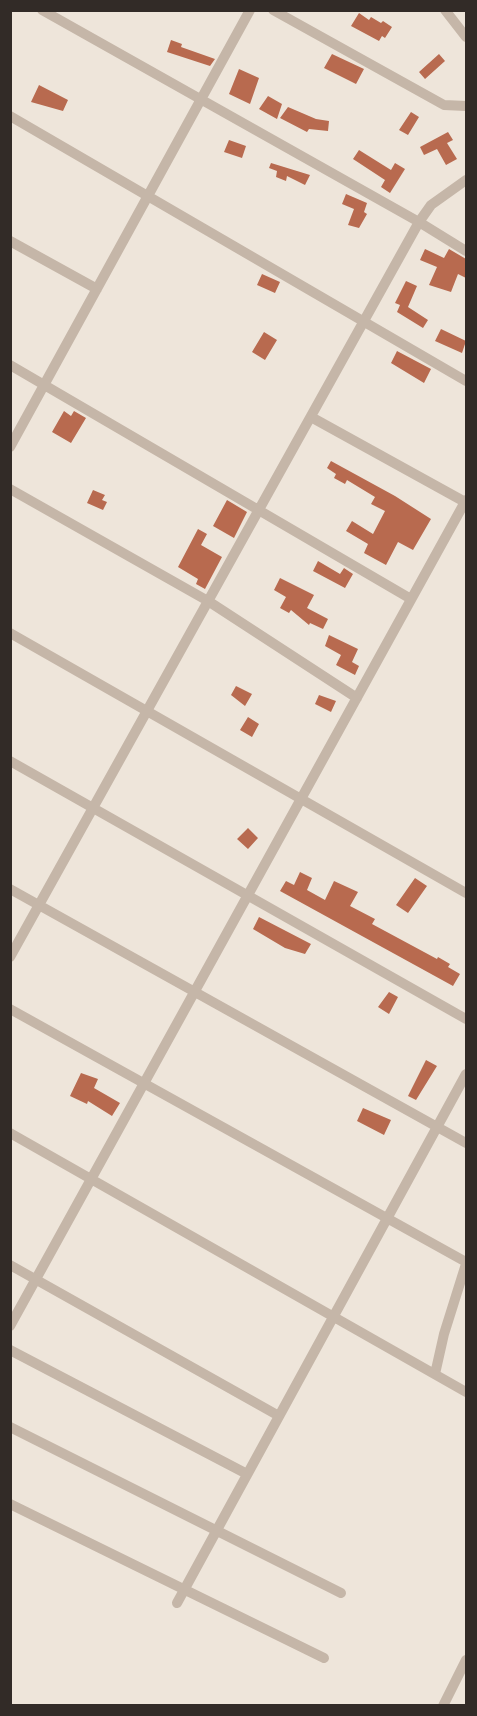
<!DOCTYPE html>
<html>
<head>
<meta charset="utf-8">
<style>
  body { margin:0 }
  #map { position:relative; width:477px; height:1716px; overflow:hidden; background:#eee5da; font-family:Manrope,sans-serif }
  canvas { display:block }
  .frame { position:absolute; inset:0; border:12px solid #322b27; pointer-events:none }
</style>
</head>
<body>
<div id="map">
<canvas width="477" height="1716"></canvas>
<div class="frame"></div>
</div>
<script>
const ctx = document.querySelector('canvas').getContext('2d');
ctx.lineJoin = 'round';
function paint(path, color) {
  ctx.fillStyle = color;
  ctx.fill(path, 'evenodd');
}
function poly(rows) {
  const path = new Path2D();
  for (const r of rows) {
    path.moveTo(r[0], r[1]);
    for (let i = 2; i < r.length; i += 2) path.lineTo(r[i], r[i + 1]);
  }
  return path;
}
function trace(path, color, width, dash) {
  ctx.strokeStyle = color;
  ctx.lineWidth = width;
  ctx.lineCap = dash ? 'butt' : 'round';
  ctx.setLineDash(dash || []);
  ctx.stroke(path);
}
const building = poly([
  [359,13,369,20,371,17,381,23,383,21,392,27,385,38,382,36,379,41,351,26],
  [171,40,182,44,181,47,215,59,210,66,167,52],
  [332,54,364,69,356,84,324,68],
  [439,54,445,61,425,79,419,72],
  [239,69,259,78,250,104,229,94],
  [39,85,68,100,63,111,31,102],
  [268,96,282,104,277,119,259,109],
  [288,107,316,119,329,121,328,131,309,129,307,132,280,118],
  [411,112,419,117,408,135,399,130],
  [448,132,453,140,447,143,457,159,446,165,437,149,424,155,420,147],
  [229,140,246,146,242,158,224,152],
  [359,150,391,170,395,163,405,169,390,193,381,187,385,180,353,159],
  [271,163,310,175,305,185,287,176,286,181,276,177,277,171,269,168],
  [346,194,367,203,364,212,367,214,359,228,348,225,354,209,342,204],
  [425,249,444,258,449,249,466,259,466,278,458,274,451,292,429,285,437,267,420,260],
  [262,274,280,282,275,293,257,285],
  [406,281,417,286,408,307,428,320,423,328,397,312,400,305,395,303],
  [441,329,466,341,462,353,435,341],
  [264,332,277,340,265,360,252,352],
  [397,351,431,369,424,383,391,363],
  [64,411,71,416,74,411,86,418,71,443,52,432],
  [331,461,395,496,431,519,413,550,398,542,386,565,364,553,368,544,346,531,352,521,373,534,385,511,371,504,375,497,347,480,345,484,334,478,336,474,327,468],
  [93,490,105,495,102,500,107,502,103,510,87,503],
  [227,500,247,512,234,538,213,526],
  [198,529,207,534,201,545,222,557,205,589,196,584,198,579,178,567],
  [318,561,340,574,344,568,353,574,345,588,313,571],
  [280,578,314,595,307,608,328,619,323,629,310,623,309,625,291,610,289,613,280,608,286,597,274,590],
  [329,635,358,649,352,662,359,666,355,675,336,665,341,655,325,646],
  [236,686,252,694,245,706,231,695],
  [319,695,336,701,331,712,315,704],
  [248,717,259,724,252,737,240,730],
  [248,828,258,838,248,849,237,839],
  [300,872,312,878,307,890,325,900,334,881,358,892,350,906,375,919,372,924,437,959,438,957,450,964,448,967,460,974,453,986,280,891,286,881,294,885],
  [415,878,427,886,408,913,396,905],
  [259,917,311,944,305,954,285,948,253,929],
  [389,992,398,997,389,1014,378,1007],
  [426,1060,437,1066,416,1100,408,1096],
  [81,1073,98,1079,94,1088,120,1103,112,1116,88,1101,87,1104,70,1096],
  [363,1108,391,1120,384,1135,357,1121]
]);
const minor = poly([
  [273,10,444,105,466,106],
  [445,10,466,37],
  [10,116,466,381],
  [466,180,431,205,419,222,466,251],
  [10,241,97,289],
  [10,365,411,599],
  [311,417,465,502],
  [10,447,250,10],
  [10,489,208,601,357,698],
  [10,633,466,893],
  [10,761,466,1019],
  [10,889,466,1143],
  [10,957,419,222,42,10],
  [10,1009,466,1262],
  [10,1133,466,1392],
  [10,1265,279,1416],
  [10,1326,466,500],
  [10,1350,247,1474],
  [435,1374,444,1334,466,1264],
  [10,1427,341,1593],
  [10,1504,324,1658],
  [177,1603,466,1074],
  [443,1706,466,1660]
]);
paint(building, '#b86a4f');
trace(minor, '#c5b6a8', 10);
</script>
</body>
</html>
